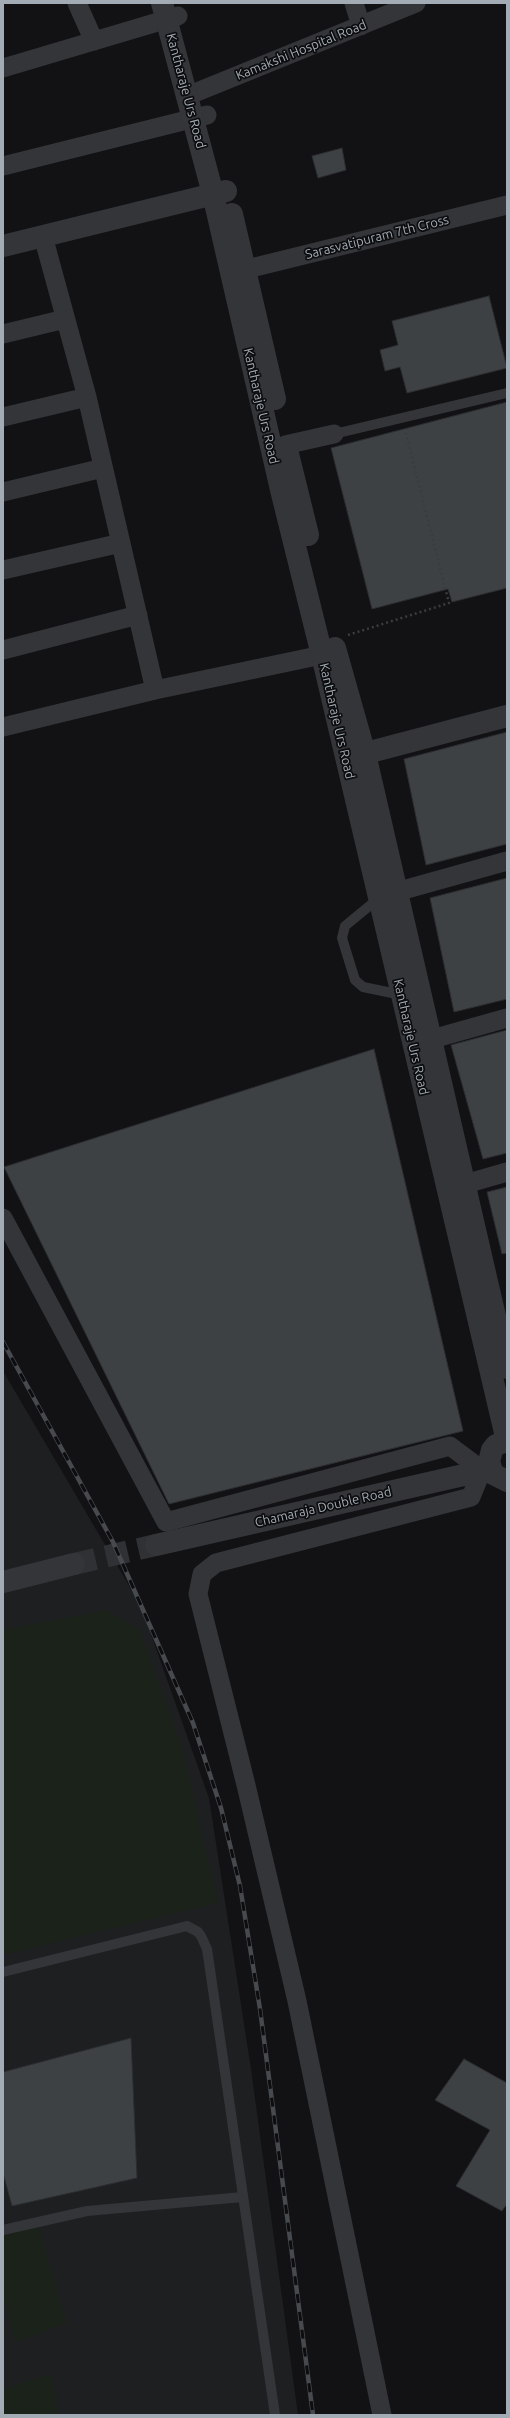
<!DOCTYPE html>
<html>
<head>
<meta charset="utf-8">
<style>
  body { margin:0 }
  #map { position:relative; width:510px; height:2418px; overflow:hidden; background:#121214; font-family:Ubuntu,sans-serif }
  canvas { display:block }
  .frame { position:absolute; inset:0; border:4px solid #a3acb5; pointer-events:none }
</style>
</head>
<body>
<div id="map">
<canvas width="510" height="2418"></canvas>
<div class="frame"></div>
</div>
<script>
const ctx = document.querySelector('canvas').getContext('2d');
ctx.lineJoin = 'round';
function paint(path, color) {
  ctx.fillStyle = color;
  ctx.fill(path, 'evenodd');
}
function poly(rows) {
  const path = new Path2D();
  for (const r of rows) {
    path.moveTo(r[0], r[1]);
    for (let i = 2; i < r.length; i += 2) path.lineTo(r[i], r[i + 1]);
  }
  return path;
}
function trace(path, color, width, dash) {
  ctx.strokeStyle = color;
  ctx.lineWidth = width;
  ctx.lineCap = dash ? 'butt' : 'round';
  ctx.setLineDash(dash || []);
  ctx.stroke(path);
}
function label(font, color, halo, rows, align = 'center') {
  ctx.font = font + ' Ubuntu,sans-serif';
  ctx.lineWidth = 3.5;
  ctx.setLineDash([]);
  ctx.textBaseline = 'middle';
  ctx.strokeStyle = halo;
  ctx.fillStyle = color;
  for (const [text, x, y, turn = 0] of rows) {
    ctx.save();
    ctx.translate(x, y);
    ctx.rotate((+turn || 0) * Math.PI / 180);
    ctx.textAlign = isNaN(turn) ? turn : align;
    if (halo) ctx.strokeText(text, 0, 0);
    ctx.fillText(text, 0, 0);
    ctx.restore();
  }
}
const built = poly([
  [3,1371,141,1606,209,1798,251,2069,298,2415,3,2415]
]);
const green = poly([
  [106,1610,140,1630,182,1747,218,1903,3,1955,3,1630],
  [37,2222,67,2323,16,2342,3,2297,3,2234],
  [51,2374,59,2415,3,2415,3,2389]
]);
const building = poly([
  [342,148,346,170,318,178,312,156,342,148],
  [489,296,507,368,407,393,400,367,385,371,380,350,398,345,392,321,489,296],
  [507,402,507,588,452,602,448,589,372,609,331,448,507,402],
  [507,732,507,844,426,865,404,759,507,732],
  [507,878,507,999,454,1012,430,898,507,878],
  [507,1030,507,1153,483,1159,451,1045,507,1030],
  [374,1049,463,1431,169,1504,4,1167,374,1049],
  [507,1187,507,1253,502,1254,487,1192,507,1187],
  [131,2038,137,2178,12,2206,3,2173,3,2072,131,2038],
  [464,2059,507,2083,507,2204,502,2211,456,2186,490,2130,435,2100,464,2059]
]);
const tertiaryTunnel = poly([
  [74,1564,156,1545]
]);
const path = poly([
  [348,635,449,603,405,430]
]);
const service = poly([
  [334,434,507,393],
  [379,898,345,926,342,938,355,980,363,987,402,995],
  [3,1972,187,1926,198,1932,201,1936,207,1949,275,2415],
  [3,2230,87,2211,243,2197]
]);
const minor = poly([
  [77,3,94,41],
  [354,3,361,26],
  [3,68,178,16],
  [187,96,416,3],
  [3,166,207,115],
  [43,236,87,397,155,690],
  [247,269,507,205],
  [3,334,65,319],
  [3,417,87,397],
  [285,445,334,434],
  [3,492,103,468],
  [3,570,121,543],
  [3,650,138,615],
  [3,727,155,690,322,655],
  [396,892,507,861],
  [418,1043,507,1018],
  [465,1184,507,1172],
  [3,1218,166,1522,450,1446,482,1470,471,1497,216,1563,202,1574,198,1594,246,1785,297,2001,382,2415]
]);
const tertiary = poly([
  [162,3,213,194,282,494,322,655,507,1441],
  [232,214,275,399],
  [3,246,226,191],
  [288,454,308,535],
  [335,648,365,754,507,1368],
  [351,757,507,716],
  [507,1441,496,1445,492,1450,489,1462,493,1474,507,1481],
  [156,1545,490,1469],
  [3,1582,74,1564]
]);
const rail = poly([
  [3,1342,113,1542,193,1723,221,1808,240,1886,260,2009,313,2415]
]);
const streetNames = [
  ["Kamakshi Hospital Road",301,50,-22],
  ["Kantharaje Urs Road",186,91,75],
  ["Sarasvatipuram 7th Cross",377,237,-14],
  ["Kantharaje Urs Road",261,406,77],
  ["Kantharaje Urs Road",337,721,77],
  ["Kantharaje Urs Road",411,1037,77],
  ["Chamaraja Double Road",323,1507,-13]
];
paint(built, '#1e1f21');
paint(green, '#1b221a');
paint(building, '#3e4144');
trace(building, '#2c2d30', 1);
trace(tertiaryTunnel, '#2f3134', 22, [22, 11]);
trace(path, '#393c40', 2.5, [2, 3]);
trace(service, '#333539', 10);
trace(minor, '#333539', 19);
trace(tertiary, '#333539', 22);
trace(rail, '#464a4e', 4.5);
trace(rail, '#0d0d0f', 3, [9]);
label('13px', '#a3acb5', '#0d0d0f', streetNames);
</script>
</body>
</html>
